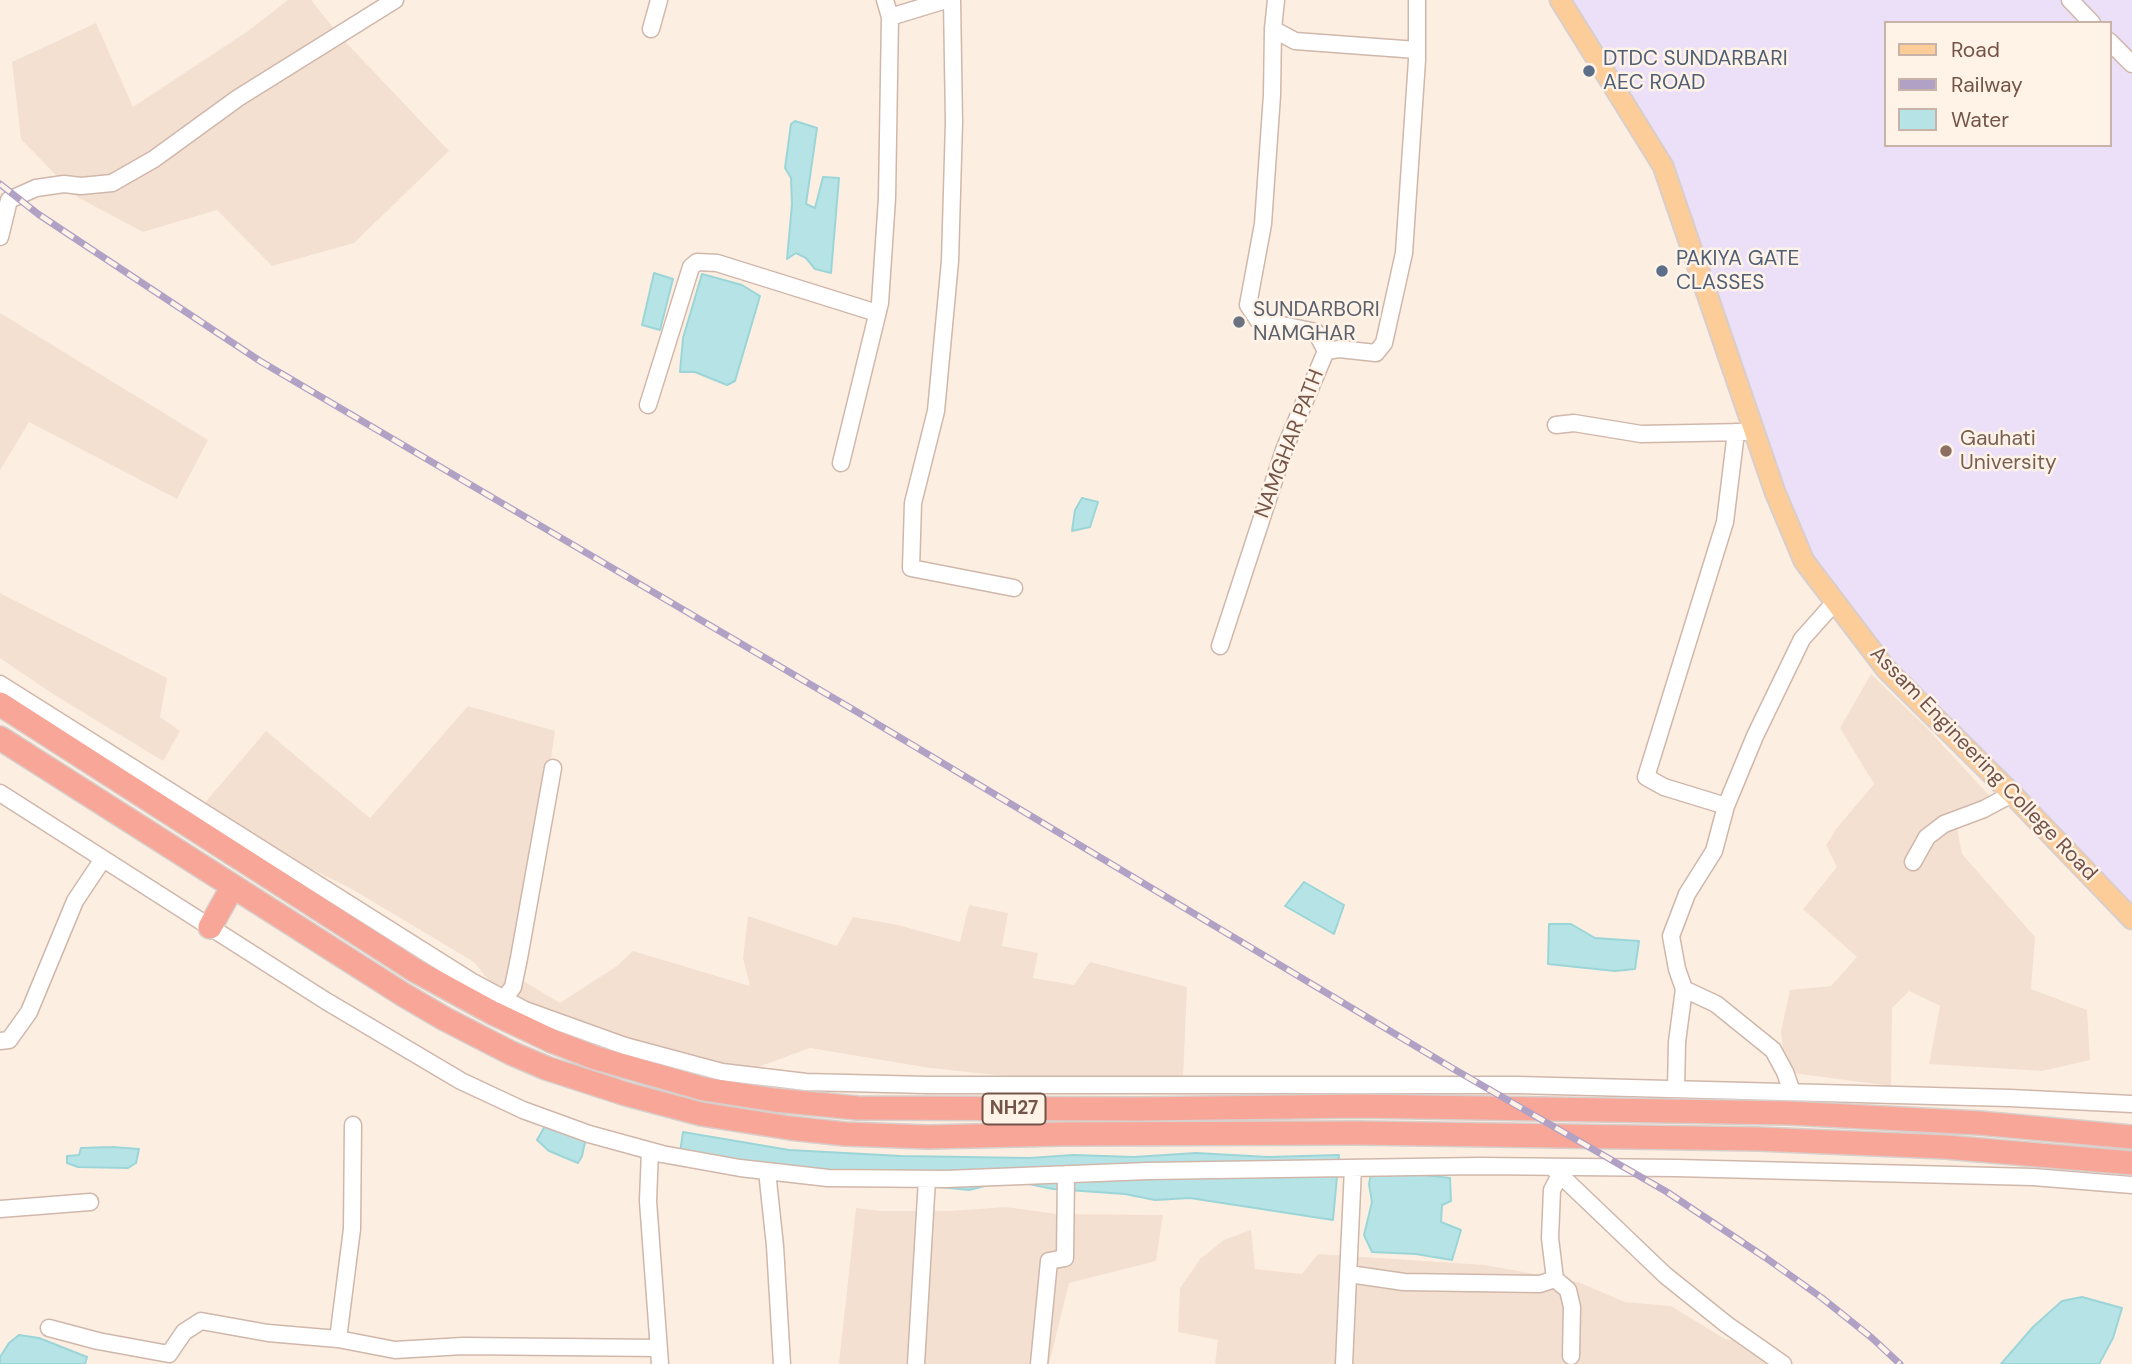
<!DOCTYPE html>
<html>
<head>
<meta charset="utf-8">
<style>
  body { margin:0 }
  #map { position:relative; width:2132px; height:1364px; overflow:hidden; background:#fcefe2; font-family:"DM Sans",sans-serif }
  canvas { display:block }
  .legend { position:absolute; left:1884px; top:21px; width:228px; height:126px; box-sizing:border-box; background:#fff3e8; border:2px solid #c7b3a8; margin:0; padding:9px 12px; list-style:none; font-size:21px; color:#745348 }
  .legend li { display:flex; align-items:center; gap:14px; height:35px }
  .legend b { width:35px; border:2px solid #c7b3a8 }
</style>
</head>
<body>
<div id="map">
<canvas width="2132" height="1364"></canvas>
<ul class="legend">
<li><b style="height:9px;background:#fccc99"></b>Road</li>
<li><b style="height:9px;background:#b0a1c5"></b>Railway</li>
<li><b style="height:19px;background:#b6e4e6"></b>Water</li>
</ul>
</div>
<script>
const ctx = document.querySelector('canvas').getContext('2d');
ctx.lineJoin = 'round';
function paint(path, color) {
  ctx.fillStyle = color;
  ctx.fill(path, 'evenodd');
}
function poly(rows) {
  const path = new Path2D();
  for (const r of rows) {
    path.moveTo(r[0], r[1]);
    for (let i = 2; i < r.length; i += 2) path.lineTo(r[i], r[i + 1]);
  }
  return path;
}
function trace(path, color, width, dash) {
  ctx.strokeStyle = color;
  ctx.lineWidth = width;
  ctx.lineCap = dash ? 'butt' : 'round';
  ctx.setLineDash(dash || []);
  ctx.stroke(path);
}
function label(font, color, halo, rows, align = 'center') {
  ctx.font = font + ' "DM Sans",sans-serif';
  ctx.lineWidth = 5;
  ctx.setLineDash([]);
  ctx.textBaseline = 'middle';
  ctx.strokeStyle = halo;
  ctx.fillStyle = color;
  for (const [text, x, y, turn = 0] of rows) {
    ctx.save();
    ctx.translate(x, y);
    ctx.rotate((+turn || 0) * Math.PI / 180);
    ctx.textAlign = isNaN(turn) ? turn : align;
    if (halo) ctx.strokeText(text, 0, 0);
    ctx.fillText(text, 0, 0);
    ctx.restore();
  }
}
const residential = poly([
  [288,0,311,0,339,35,449,151,354,243,272,266,217,210,143,232,77,197,21,139,12,62,96,23,133,107,248,31],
  [0,313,208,440,177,499,29,422,0,470],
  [0,593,167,678,160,717,180,731,163,761,53,694,0,658],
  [1871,674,1925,726,1996,803,1956,823,1962,854,2035,937,2031,989,2087,1010,2090,1060,2042,1071,1929,1064,1940,1006,1909,991,1892,1008,1891,1086,1785,1072,1781,1031,1790,990,1831,986,1857,957,1803,909,1837,867,1826,845,1836,829,1874,784,1840,728],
  [468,706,555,731,530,899,515,976,560,1003,617,966,633,951,750,986,743,958,748,916,837,946,853,917,898,925,960,942,969,905,1008,913,1002,946,1038,953,1033,978,1074,985,1090,962,1187,987,1183,1079,1034,1079,930,1068,810,1048,723,1080,606,1053,595,1029,510,1007,474,962,350,888,307,867,203,805,266,731,370,818],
  [1006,1207,1057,1214,1163,1215,1156,1261,1069,1283,1049,1364,839,1364,856,1208,881,1211,949,1211],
  [1251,1230,1255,1269,1302,1274,1318,1254,1485,1265,1578,1282,1625,1302,1671,1306,1725,1339,1759,1345,1780,1364,1215,1364,1218,1340,1178,1332,1180,1288,1200,1259,1224,1240]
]);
const education = poly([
  [1560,0,2132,0,2132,919,1886,669,1804,561,1663,166],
  [1885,23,2109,23,2109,145,1885,145]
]);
const water = poly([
  [795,121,817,128,806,204,815,208,823,177,839,178,831,273,815,269,806,258,796,253,787,259,792,204,791,178,785,168,791,124,795,121],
  [654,273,673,279,660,330,642,325,654,273],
  [702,274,742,285,760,296,735,381,727,385,695,372,680,372,683,338,702,274],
  [1082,498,1098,502,1090,527,1072,531,1075,510,1082,498],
  [1304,882,1344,905,1334,934,1285,906,1304,882],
  [1549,924,1571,924,1595,938,1639,941,1635,969,1615,971,1548,964,1549,924],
  [553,1112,587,1133,582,1156,578,1163,549,1151,537,1140,553,1112],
  [683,1132,789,1150,901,1156,1029,1158,1073,1155,1134,1157,1196,1153,1268,1157,1339,1155,1333,1220,1190,1198,1155,1200,1125,1194,1053,1189,1009,1180,969,1190,679,1160,683,1132],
  [112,1147,139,1149,136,1163,128,1168,78,1167,67,1163,67,1156,79,1155,81,1148,112,1147],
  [1372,1169,1450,1178,1451,1201,1442,1205,1441,1222,1461,1230,1452,1260,1416,1254,1372,1252,1364,1235,1372,1202,1369,1184,1372,1169],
  [2082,1297,2122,1308,2113,1338,2099,1364,2001,1364,2033,1327,2062,1301,2082,1297],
  [19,1335,39,1338,87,1357,85,1364,0,1364,0,1357,9,1343,19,1335]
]);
const minor = poly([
  [885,0,890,17,946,0],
  [952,0,954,122,950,261,936,411,913,503,911,568,1014,588],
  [1276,0,1273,29,1295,41,1417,50],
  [2070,0,2092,23],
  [651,29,659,0],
  [1273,29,1272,95,1263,224,1248,305,1258,320,1316,332,1326,351],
  [2109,41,2132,64],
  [0,237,9,200,36,188,64,184,81,186,112,183,154,159,238,98,395,0],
  [648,405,691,267,697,262,717,263,877,313],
  [1556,425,1574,423,1641,434,1745,432],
  [1736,432,1725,522,1646,777,1664,787,1726,806,1755,736,1802,639,1835,602],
  [841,463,880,303,887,198,890,17],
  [1220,646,1284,450,1326,351,1339,349,1376,353,1384,343,1404,253,1417,60,1417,0],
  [0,684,471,981,525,1010,625,1046,722,1072,806,1082,927,1085,1517,1085,2010,1098,2132,1104],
  [0,793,326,1001,461,1081,523,1110,589,1134,662,1154,740,1168,828,1178,946,1179,1148,1171,1479,1166,1676,1168,2033,1177,2132,1185],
  [1913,862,1927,837,1944,824,1984,809,2012,794],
  [1684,989,1716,1004,1773,1050,1785,1072,1792,1092],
  [504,999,513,987,519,958,553,768],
  [0,1041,9,1040,29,1012,75,901,103,859],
  [1676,1089,1677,1042,1684,989,1677,969,1671,936,1687,894,1714,851,1726,806],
  [650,1151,648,1201,660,1364],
  [1552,1167,1665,1275,1726,1324,1783,1364],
  [767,1171,775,1246,782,1364],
  [1560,1175,1552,1190,1550,1238,1555,1279,1568,1290,1572,1307,1571,1356],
  [0,1209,90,1202],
  [1349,1274,1404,1282,1540,1284,1555,1279],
  [49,1328,98,1341,169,1354,184,1332,201,1321,268,1333,338,1339,395,1350,463,1346,659,1348],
  [338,1339,352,1229,353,1125],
  [916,1364,927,1179],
  [1039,1364,1049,1261,1065,1258,1066,1174],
  [1344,1364,1353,1168]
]);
const major = poly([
  [1560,0,1663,166,1775,492,1804,561,1886,669,2012,794,2132,919]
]);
const highway = poly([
  [0,704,416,971,493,1013,552,1041,596,1058,704,1089,775,1100,857,1108,1140,1109,1359,1106,1789,1113,1979,1123,2132,1137],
  [0,738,404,995,445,1019,511,1053,546,1068,626,1094,701,1114,790,1128,845,1134,928,1137,1063,1134,1359,1133,1758,1139,1945,1147,2132,1163],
  [210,927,233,886]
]);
const rail = poly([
  [0,184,38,214,260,361,859,713,1452,1068,1667,1192,1766,1258,1822,1298,1872,1338,1900,1364]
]);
const markers = [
  [1589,71,7,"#5c6f8a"],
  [1662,271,7,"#5c6f8a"],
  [1239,322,7,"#6b7280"],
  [1946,451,7,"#8d6e63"]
];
const shields = [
  [1014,1109,63]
];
const shieldNames = [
  ["NH27",1014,1109]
];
const serviceNames = [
  ["DTDC SUNDARBARI",1603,59],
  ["AEC ROAD",1603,83],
  ["PAKIYA GATE",1676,259],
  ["CLASSES",1676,283]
];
const worshipNames = [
  ["SUNDARBORI",1253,310],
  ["NAMGHAR",1253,334]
];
const educationNames = [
  ["Gauhati",1960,439],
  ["University",1960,463]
];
const streetNames = [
  ["NAMGHAR PATH",1290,444,-69],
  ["Assam Engineering College Road",1983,764,46]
];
paint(residential, '#f4e0d0');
paint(education, '#ecdff8');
paint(water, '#b6e4e6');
trace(water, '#9cd5d8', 2);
trace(minor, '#d0b7ab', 19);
trace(major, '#d8cfcc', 23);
trace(highway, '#d8cfcc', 26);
trace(minor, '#fff', 16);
trace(major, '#fccc99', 19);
trace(highway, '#f8a697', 23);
trace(rail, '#b0a1c5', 7);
trace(rail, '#fff3e8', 4.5, [13]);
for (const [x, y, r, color] of markers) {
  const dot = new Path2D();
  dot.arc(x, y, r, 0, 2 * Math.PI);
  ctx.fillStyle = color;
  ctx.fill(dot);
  trace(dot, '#fff3e8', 2.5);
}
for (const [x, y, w] of shields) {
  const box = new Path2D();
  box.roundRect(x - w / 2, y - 15.5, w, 31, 5);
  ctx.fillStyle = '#fff3e8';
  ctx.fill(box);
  trace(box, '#745348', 2);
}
label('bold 19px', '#745348', null, shieldNames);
label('21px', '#4e5e75', '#fff3e8', serviceNames, 'left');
label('21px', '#5b616d', '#fff3e8', worshipNames, 'left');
label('21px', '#785e54', '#fff3e8', educationNames, 'left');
label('21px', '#745348', '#fff3e8', streetNames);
</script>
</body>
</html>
